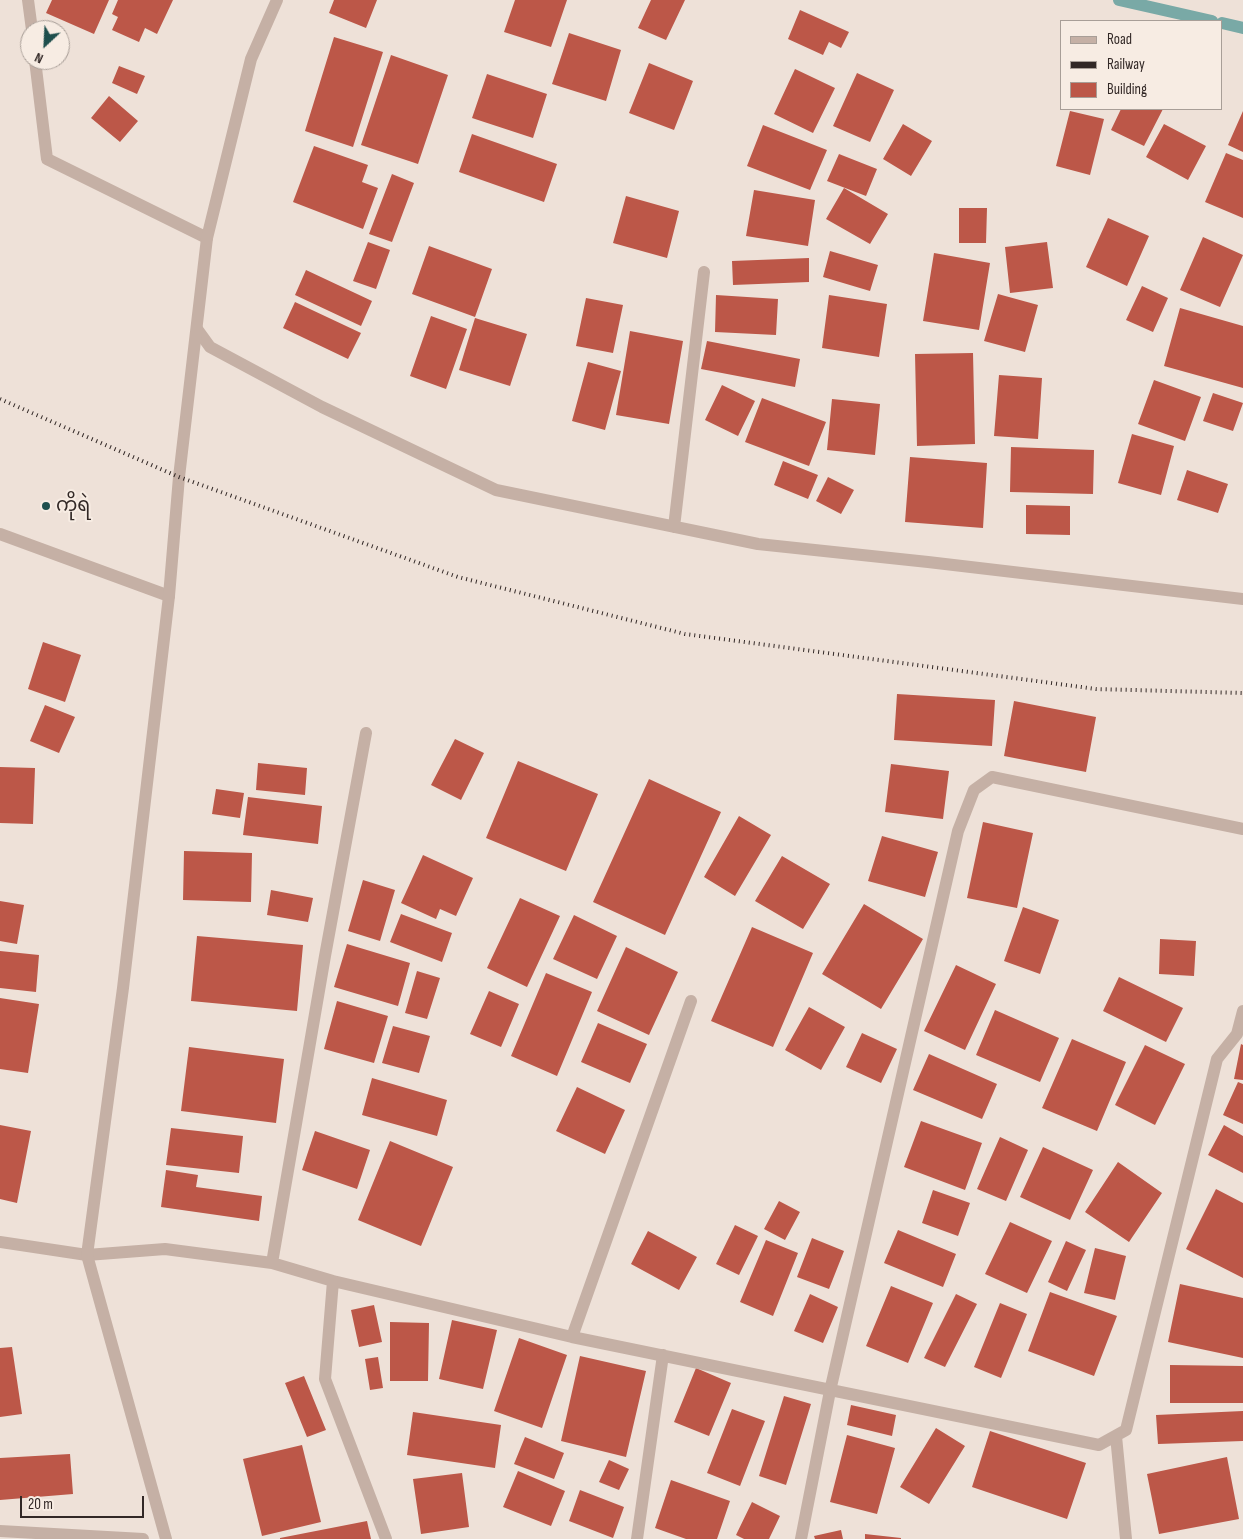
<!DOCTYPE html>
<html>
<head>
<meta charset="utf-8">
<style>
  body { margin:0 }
  #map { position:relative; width:1243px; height:1539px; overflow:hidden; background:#eee1d8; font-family:"Sofia Sans Condensed",sans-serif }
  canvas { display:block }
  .legend { position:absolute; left:1060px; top:20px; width:162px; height:90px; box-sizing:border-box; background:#f7ece3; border:1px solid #a89e97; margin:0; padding:6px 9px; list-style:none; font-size:15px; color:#322826 }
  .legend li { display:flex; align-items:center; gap:10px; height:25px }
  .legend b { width:25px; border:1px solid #a89e97 }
  .north { position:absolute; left:20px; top:20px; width:50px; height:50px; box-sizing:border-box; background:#f7ece3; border:1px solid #a89e97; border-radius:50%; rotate:205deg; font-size:14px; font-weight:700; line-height:20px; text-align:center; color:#322826 }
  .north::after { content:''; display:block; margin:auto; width:18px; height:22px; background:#1f4f4d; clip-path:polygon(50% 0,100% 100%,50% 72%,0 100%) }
  .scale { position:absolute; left:20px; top:1496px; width:124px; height:22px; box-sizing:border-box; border:2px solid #322826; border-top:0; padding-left:6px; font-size:15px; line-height:18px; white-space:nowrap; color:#322826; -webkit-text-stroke:4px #f7ece3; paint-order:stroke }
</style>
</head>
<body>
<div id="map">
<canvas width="1243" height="1539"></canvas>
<ul class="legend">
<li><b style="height:6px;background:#c5b0a5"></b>Road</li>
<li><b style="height:6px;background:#322826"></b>Railway</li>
<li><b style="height:14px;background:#bc5748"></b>Building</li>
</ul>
<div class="north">N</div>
<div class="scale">20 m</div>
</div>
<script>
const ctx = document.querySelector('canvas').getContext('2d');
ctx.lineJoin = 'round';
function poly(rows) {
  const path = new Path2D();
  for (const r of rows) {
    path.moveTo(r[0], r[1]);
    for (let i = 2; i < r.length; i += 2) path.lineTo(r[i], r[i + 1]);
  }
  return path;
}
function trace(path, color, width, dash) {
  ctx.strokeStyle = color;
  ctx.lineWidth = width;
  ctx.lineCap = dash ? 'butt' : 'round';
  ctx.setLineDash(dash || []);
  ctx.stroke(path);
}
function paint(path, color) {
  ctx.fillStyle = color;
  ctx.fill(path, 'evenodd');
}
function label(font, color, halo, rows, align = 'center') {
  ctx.font = font + ' "Sofia Sans Condensed","Noto Sans Myanmar",sans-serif';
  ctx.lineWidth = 4;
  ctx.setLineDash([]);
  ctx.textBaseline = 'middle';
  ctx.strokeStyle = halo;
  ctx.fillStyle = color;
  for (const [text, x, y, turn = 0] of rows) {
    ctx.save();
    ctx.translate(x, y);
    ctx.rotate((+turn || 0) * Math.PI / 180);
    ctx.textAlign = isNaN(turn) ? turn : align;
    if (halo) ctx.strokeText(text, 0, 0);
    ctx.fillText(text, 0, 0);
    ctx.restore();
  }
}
const stream = poly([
  [1119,0,1212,21],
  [1222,23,1243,28]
]);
const building = poly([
  [52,0,109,0,94,34,46,13],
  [118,0,173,0,157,34,145,28,139,42,112,30,118,17,112,14],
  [334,0,377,0,366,28,329,13],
  [515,0,567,0,551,47,504,32],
  [651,0,685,0,666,40,638,28],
  [800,10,849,32,841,48,829,42,823,55,788,39],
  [569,33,621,50,606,101,552,84],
  [334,37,383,52,353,147,305,131],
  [391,55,448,75,418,164,361,145],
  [649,63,693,81,674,130,629,113],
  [119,66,145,76,137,94,112,83],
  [795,69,835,88,813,133,774,114],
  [857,73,894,90,870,142,833,126],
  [487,74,547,94,533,138,472,118],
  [109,96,138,121,120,142,91,118],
  [1121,109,1163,109,1144,146,1111,130],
  [1070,111,1104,119,1090,175,1056,166],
  [1243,111,1243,152,1228,145],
  [903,124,932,141,911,176,883,159],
  [1164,124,1206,146,1188,180,1146,157],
  [763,125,827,150,810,190,747,166],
  [472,134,557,164,544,202,459,172],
  [314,146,368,165,362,182,378,188,363,229,293,202],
  [1226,153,1243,160,1243,218,1205,202],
  [839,154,877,169,866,196,827,181],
  [392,174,414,183,392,242,369,234],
  [844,188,888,214,870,244,826,219],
  [754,190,815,200,808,246,746,236],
  [626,196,679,211,667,258,613,243],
  [959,208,987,208,986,243,959,243],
  [1108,218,1149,236,1127,286,1086,267],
  [1203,237,1243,255,1220,307,1180,290],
  [368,242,390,250,376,289,353,281],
  [1047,242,1053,288,1010,293,1005,247],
  [429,246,492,269,475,317,412,294],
  [830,251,878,265,870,291,823,277],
  [934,253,990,263,979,330,923,321],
  [809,258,809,282,733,285,732,261],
  [306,270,372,301,361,326,295,295],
  [1142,286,1168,298,1153,332,1126,320],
  [998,294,1038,305,1025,352,984,341],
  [716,295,778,299,776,335,715,332],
  [829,295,887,304,879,357,822,348],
  [586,298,623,305,613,353,576,346],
  [295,302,361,333,348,359,283,328],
  [1180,308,1243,326,1243,388,1164,366],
  [431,316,467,329,446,389,410,376],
  [475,318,527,334,510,386,459,370],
  [630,331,683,341,669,424,616,415],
  [707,341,800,359,795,387,701,369],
  [973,353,975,444,917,446,915,354],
  [588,362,621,371,605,430,572,421],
  [999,375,1042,378,1038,439,994,436],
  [1154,380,1201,397,1185,441,1138,424],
  [722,385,755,401,738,436,705,420],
  [1213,393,1243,403,1233,431,1203,421],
  [762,398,826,422,809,466,745,442],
  [832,399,880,404,875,455,827,450],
  [1132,434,1174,446,1161,495,1118,483],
  [1011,447,1094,450,1093,494,1010,492],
  [910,457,987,463,983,528,905,522],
  [783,461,818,475,808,499,774,485],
  [1187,470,1228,484,1218,513,1177,500],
  [828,477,854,490,841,514,816,501],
  [1026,505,1070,506,1070,535,1026,534],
  [43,642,81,655,65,702,28,689],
  [897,694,995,700,992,746,894,740],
  [1014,701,1096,717,1086,772,1004,756],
  [45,705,75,717,59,753,30,741],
  [455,739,484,753,461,800,431,785],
  [518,761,598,794,566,871,486,838],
  [258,763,307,768,305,795,256,790],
  [891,764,949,771,943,819,885,812],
  [0,767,35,768,33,824,0,823],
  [649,779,721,812,665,935,593,902],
  [216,789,244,793,240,818,212,814],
  [248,797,322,806,318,844,243,835],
  [739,816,771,835,735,896,704,877],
  [983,822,1033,833,1017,908,967,898],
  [882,836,938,852,925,897,868,881],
  [184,851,252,853,251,902,183,900],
  [423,855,473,878,456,916,440,909,436,919,401,903],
  [782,856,830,884,803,929,755,901],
  [363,880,395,890,380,941,348,931],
  [271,890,313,898,308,922,267,915],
  [520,898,560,916,527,987,487,968],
  [0,901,24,905,17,944,0,941],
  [864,904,923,939,881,1009,822,974],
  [1023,907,1059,920,1040,974,1004,961],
  [401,914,452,933,442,962,390,942],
  [574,915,617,936,597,979,553,959],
  [752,927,813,953,773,1047,711,1021],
  [197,936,303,945,297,1011,191,1001],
  [1160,939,1196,941,1194,976,1159,974],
  [347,944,410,963,398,1006,334,987],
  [626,947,678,972,649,1035,597,1011],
  [0,951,39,955,36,992,0,988],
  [956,965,996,984,965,1050,924,1031],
  [417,971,440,978,427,1019,405,1013],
  [546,973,592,992,557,1076,511,1056],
  [1119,977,1183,1008,1166,1042,1103,1011],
  [489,991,519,1004,501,1047,470,1034],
  [0,998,39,1004,28,1073,0,1069],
  [337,1001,388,1016,374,1063,324,1049],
  [809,1007,845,1027,821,1070,785,1050],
  [995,1010,1059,1038,1040,1082,976,1055],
  [598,1023,647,1044,630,1083,581,1062],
  [393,1026,430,1036,419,1073,382,1063],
  [862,1033,897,1049,881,1083,846,1067],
  [1072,1039,1126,1062,1097,1131,1042,1108],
  [1241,1044,1243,1045,1243,1080,1234,1079],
  [1145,1045,1185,1064,1155,1125,1115,1105],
  [189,1047,284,1059,276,1123,181,1111],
  [929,1054,997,1084,982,1119,913,1090],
  [372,1078,447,1100,437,1136,362,1115],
  [1238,1082,1243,1084,1243,1124,1223,1115],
  [577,1087,625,1110,605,1154,556,1131],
  [921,1121,982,1143,965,1190,904,1167],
  [0,1125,31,1131,17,1203,0,1199],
  [1224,1125,1243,1136,1243,1173,1208,1155],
  [171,1128,243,1136,239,1173,166,1165],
  [315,1131,370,1150,357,1189,302,1170],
  [1000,1137,1028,1150,1006,1201,977,1189],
  [390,1141,453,1167,421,1246,358,1220],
  [1043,1147,1093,1170,1070,1220,1020,1197],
  [1118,1162,1162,1193,1129,1242,1085,1212],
  [166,1170,198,1175,196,1187,262,1196,259,1221,161,1207],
  [1216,1189,1243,1203,1243,1278,1186,1249],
  [933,1190,970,1203,958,1236,922,1223],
  [779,1201,800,1212,785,1240,764,1229],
  [1010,1222,1052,1241,1027,1293,985,1274],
  [735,1225,758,1236,739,1275,716,1264],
  [898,1230,956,1254,943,1287,884,1263],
  [648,1231,697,1257,679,1290,631,1264],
  [812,1238,844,1251,829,1289,797,1277],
  [766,1240,798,1253,773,1316,740,1302],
  [1066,1241,1086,1250,1067,1291,1048,1282],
  [1095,1248,1126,1256,1115,1300,1084,1293],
  [1180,1284,1243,1298,1243,1358,1168,1342],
  [891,1286,933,1303,908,1363,866,1346],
  [1050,1292,1117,1316,1094,1376,1028,1351],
  [810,1294,838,1307,823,1343,794,1331],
  [956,1294,977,1304,945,1367,924,1358],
  [1000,1303,1027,1314,1001,1378,974,1367],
  [374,1305,382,1342,359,1347,351,1310],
  [452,1320,497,1330,483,1389,439,1379],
  [390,1322,429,1323,428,1381,390,1381],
  [519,1338,567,1355,542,1428,494,1411],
  [12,1347,22,1414,0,1417,0,1348],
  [580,1356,646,1371,626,1457,561,1441],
  [378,1357,383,1388,370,1390,365,1359],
  [1170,1365,1243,1366,1243,1403,1170,1403],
  [696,1368,731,1383,709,1436,674,1422],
  [304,1376,326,1430,307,1437,285,1383],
  [784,1396,811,1404,786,1485,759,1476],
  [851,1405,896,1415,892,1436,847,1425],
  [732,1409,765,1421,740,1486,707,1473],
  [1243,1411,1243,1441,1158,1444,1156,1415],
  [413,1412,501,1425,495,1468,407,1455],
  [936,1428,965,1446,929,1504,900,1487],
  [990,1431,1086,1463,1067,1519,972,1487],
  [847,1435,895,1448,877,1514,830,1502],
  [525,1437,564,1453,554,1479,514,1464],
  [302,1445,321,1522,262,1536,243,1459],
  [70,1454,73,1494,0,1500,0,1458],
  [1227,1457,1239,1519,1159,1534,1147,1474],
  [609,1460,629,1469,619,1490,599,1482],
  [518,1471,565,1491,551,1526,503,1507],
  [462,1473,469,1527,421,1534,413,1479],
  [671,1480,730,1501,717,1539,686,1539,655,1528],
  [580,1490,624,1507,613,1538,569,1521],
  [752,1502,780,1516,769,1539,744,1539,736,1535],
  [367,1521,371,1539,280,1539,280,1538],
  [841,1530,843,1539,815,1539,814,1536],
  [865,1534,901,1538,901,1539,865,1539]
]);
const minor = poly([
  [28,0,32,30],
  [35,60,47,159,207,238],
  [197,329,210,347,322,407,496,490,758,544,928,562,1243,599],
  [674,527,704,272],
  [0,534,169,596],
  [0,1242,87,1255,165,1249,272,1263,333,1281,572,1337,1099,1445,1126,1430,1217,1059,1237,1034,1243,1011],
  [272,1263,325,956,366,733],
  [333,1281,325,1379,386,1539],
  [572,1337,691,1001],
  [1116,1436,1126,1539],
  [0,1531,143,1539],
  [637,1539,663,1355],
  [801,1539,830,1391,958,831,974,790,992,777,1243,829]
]);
const tertiary = poly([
  [166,1539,87,1255,123,988,169,596,179,477,207,238,251,59,277,0]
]);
const rail = poly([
  [0,399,179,477,458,577,685,634,1096,689,1243,693]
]);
const markers = [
  [46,506,5,"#1f4f4d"]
];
const poiNames = [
  ["ကိုရဲ",56,506]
];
trace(stream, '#79a9a6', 12);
paint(building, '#bc5748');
trace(minor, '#c5b0a5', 12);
trace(tertiary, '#c5b0a5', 12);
trace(rail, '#322826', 4, [1, 4]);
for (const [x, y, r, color] of markers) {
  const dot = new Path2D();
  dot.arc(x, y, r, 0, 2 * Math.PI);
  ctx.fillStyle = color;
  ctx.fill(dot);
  trace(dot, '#f7ece3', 2);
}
label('19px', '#322826', '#f7ece3', poiNames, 'left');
</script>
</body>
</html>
